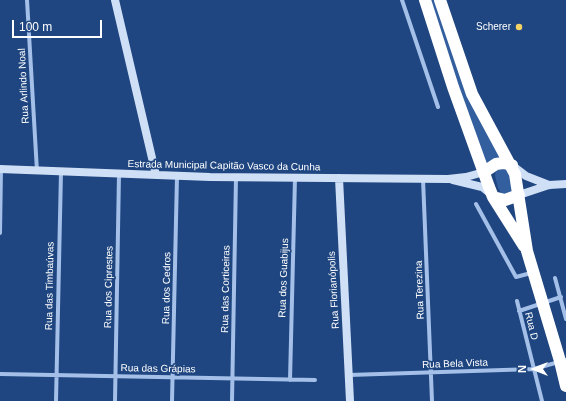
<!DOCTYPE html>
<html>
<head>
<meta charset="utf-8">
<style>
  body { margin:0 }
  #map { position:relative; width:566px; height:401px; overflow:hidden; background:#1f4680; font-family:Helvetica,sans-serif }
  canvas { display:block }
  .north { position:absolute; left:514px; top:349px; width:40px; height:40px; -webkit-text-stroke:3px #1f4680; paint-order:stroke; rotate:270deg; font-size:11px; font-weight:700; line-height:16px; text-align:center; color:#fff }
  .north::after { content:''; display:block; margin:auto; width:14px; height:18px; background:#fff; clip-path:polygon(50% 0,100% 100%,50% 72%,0 100%) }
  .scale { position:absolute; left:12px; top:20px; width:90px; height:18px; box-sizing:border-box; border:2px solid #fff; border-top:0; padding-left:5px; font-size:12px; line-height:14px; white-space:nowrap; color:#fff; -webkit-text-stroke:3px #1f4680; paint-order:stroke }
</style>
</head>
<body>
<div id="map">
<canvas width="566" height="401"></canvas>
<div class="north">N</div>
<div class="scale">100 m</div>
</div>
<script>
const ctx = document.querySelector('canvas').getContext('2d');
ctx.lineJoin = 'round';
function paint(path, color) {
  ctx.fillStyle = color;
  ctx.fill(path, 'evenodd');
}
function poly(rows) {
  const path = new Path2D();
  for (const r of rows) {
    path.moveTo(r[0], r[1]);
    for (let i = 2; i < r.length; i += 2) path.lineTo(r[i], r[i + 1]);
  }
  return path;
}
function trace(path, color, width, dash) {
  ctx.strokeStyle = color;
  ctx.lineWidth = width;
  ctx.lineCap = dash ? 'butt' : 'round';
  ctx.setLineDash(dash || []);
  ctx.stroke(path);
}
function label(font, color, halo, rows, align = 'center') {
  ctx.font = font + ' Helvetica,sans-serif';
  ctx.lineWidth = 3.5;
  ctx.setLineDash([]);
  ctx.textBaseline = 'middle';
  ctx.strokeStyle = halo;
  ctx.fillStyle = color;
  for (const [text, x, y, turn = 0] of rows) {
    ctx.save();
    ctx.translate(x, y);
    ctx.rotate((+turn || 0) * Math.PI / 180);
    ctx.textAlign = isNaN(turn) ? turn : align;
    if (halo) ctx.strokeText(text, 0, 0);
    ctx.fillText(text, 0, 0);
    ctx.restore();
  }
}
const green = poly([
  [430,0,436,0,501,159,487,166,480,150],
  [499,168,506,170,510,175,513,191,510,194,502,194,498,188,495,175,496,170]
]);
const street = poly([
  [27,0,37,171],
  [402,0,438,107],
  [423,179,432,401],
  [476,204,516,277,531,273],
  [0,233,1,169],
  [555,278,566,319],
  [517,301,542,401],
  [519,311,561,297],
  [0,374,315,380],
  [349,375,534,369,566,360],
  [290,380,295,178],
  [56,401,61,172],
  [115,401,119,174],
  [172,401,177,176],
  [232,401,236,177]
]);
const secondary = poly([
  [115,0,156,175],
  [513,166,526,176,549,185],
  [0,169,210,177,448,179,466,177,484,172],
  [339,178,350,401],
  [453,180,482,187,492,195],
  [519,195,549,185,566,184]
]);
const highway = poly([
  [425,0,453,87,489,187,493,197,524,246],
  [440,0,472,94,515,174,527,251,560,361,566,386],
  [484,172,496,164,503,163,512,165],
  [493,197,505,200,519,195]
]);
const markers = [
  [519,27,4,"#f6d265"]
];
const poiNames = [
  ["Scherer",511,27]
];
const streetNames = [
  ["Rua Arlindo Noal",24,86,-93],
  ["Estrada Municipal Capitão Vasco da Cunha",224,166,1],
  ["Rua dos Guabijus",284,278,-88],
  ["Rua das Timbaúvas",50,286,-89],
  ["Rua dos Ciprestes",109,287,-89],
  ["Rua dos Cedros",167,288,-89],
  ["Rua das Corticeiras",226,289,-89],
  ["Rua Florianópolis",334,290,-93],
  ["Rua Terezina",420,290,-92],
  ["Rua D",531,326,76],
  ["Rua Bela Vista",455,364,-2],
  ["Rua das Grápias",158,369,1]
];
paint(green, '#335f9f');
trace(street, '#a4c0e8', 4);
trace(secondary, '#cfdff6', 8);
trace(highway, '#fff', 12);
for (const [x, y, r, color] of markers) {
  const dot = new Path2D();
  dot.arc(x, y, r, 0, 2 * Math.PI);
  ctx.fillStyle = color;
  ctx.fill(dot);
  trace(dot, '#1f4680', 1.5);
}
label('10px', '#fff', '#1f4680', poiNames, 'right');
label('10px', '#fff', '#1f4680', streetNames);
</script>
</body>
</html>
